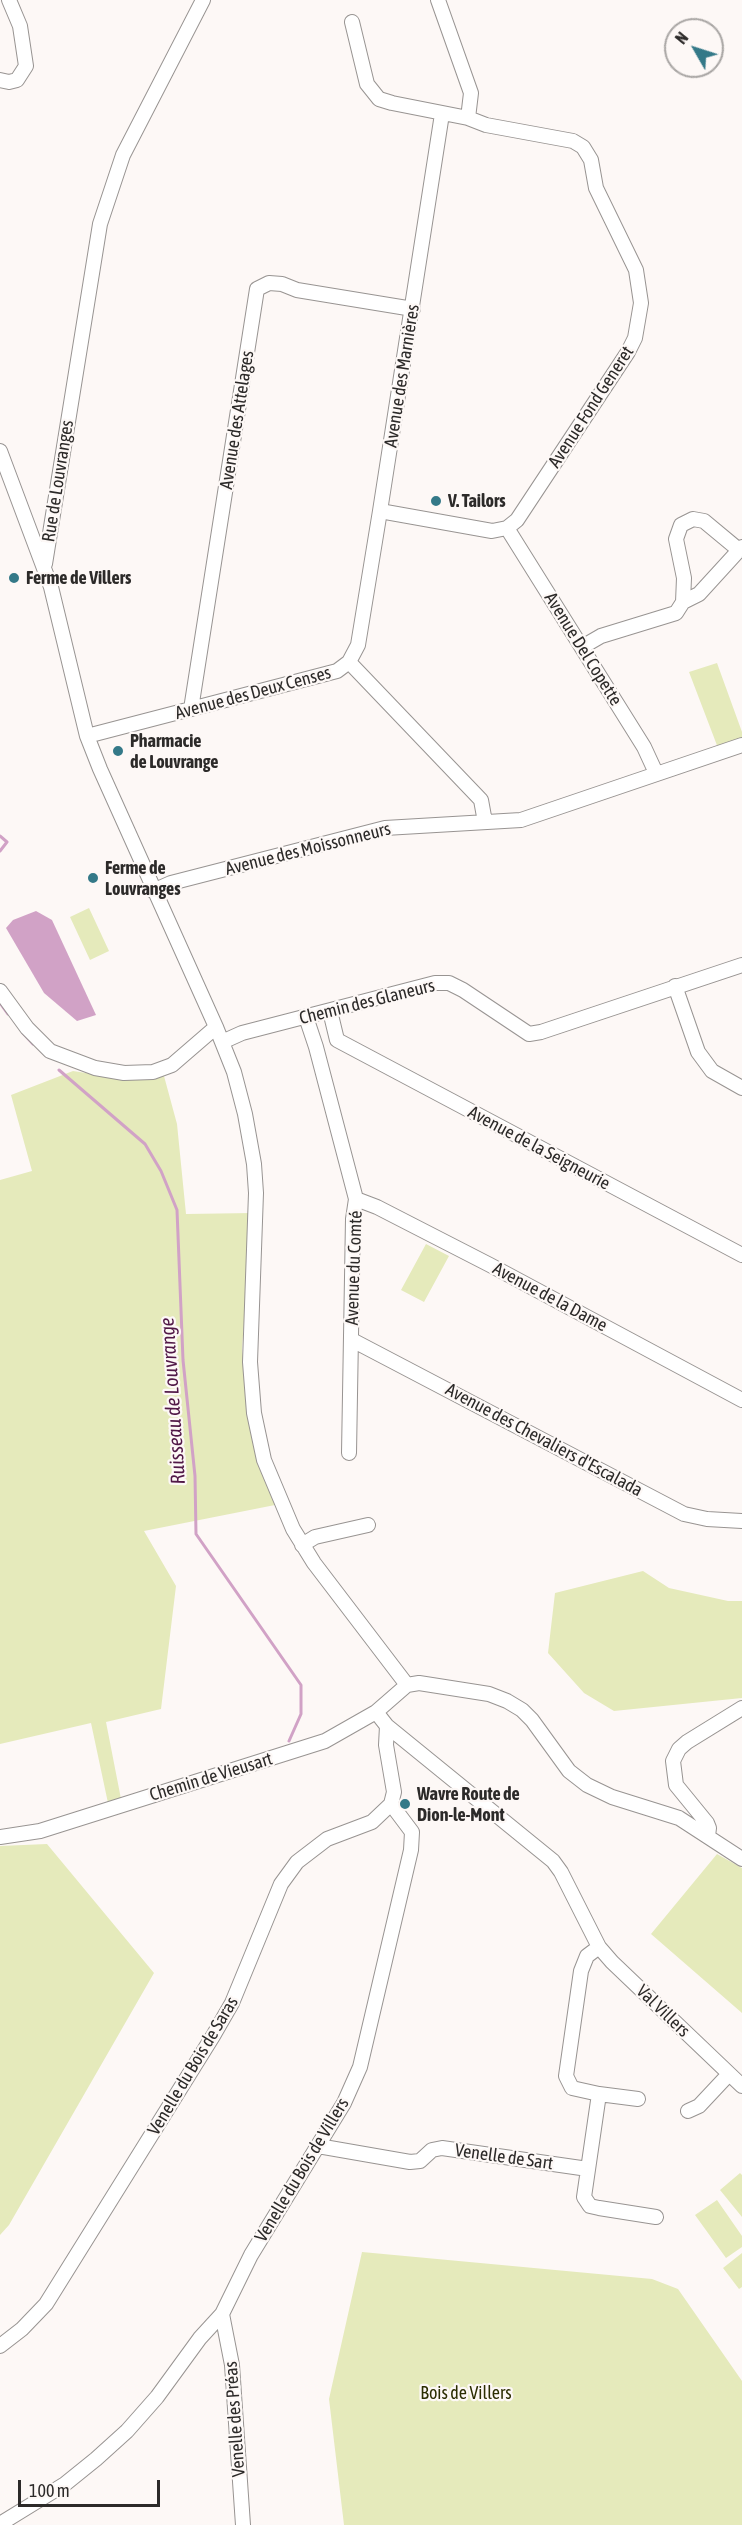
<!DOCTYPE html>
<html>
<head>
<meta charset="utf-8">
<style>
  body { margin:0 }
  #map { position:relative; width:742px; height:2525px; overflow:hidden; background:#fdf8f6; font-family:"Asap Condensed",sans-serif }
  canvas { display:block }
  .north { position:absolute; left:664px; top:18px; width:60px; height:60px; box-sizing:border-box; background:#fdf8f6; border:2px solid #a9a6a4; border-radius:50%; rotate:309deg; font-size:16px; font-weight:700; line-height:24px; text-align:center; color:#2c2a29 }
  .north::after { content:''; display:block; margin:auto; width:21px; height:27px; background:#347988; clip-path:polygon(50% 0,100% 100%,50% 72%,0 100%) }
  .scale { position:absolute; left:18px; top:2480px; width:142px; height:27px; box-sizing:border-box; border:3px solid #2c2a29; border-top:0; padding-left:8px; font-size:18px; line-height:21px; white-space:nowrap; color:#2c2a29; -webkit-text-stroke:4px #fdf8f6; paint-order:stroke }
</style>
</head>
<body>
<div id="map">
<canvas width="742" height="2525"></canvas>
<div class="north">N</div>
<div class="scale">100 m</div>
</div>
<script>
const ctx = document.querySelector('canvas').getContext('2d');
ctx.lineJoin = 'round';
function paint(path, color) {
  ctx.fillStyle = color;
  ctx.fill(path, 'evenodd');
}
function poly(rows) {
  const path = new Path2D();
  for (const r of rows) {
    path.moveTo(r[0], r[1]);
    for (let i = 2; i < r.length; i += 2) path.lineTo(r[i], r[i + 1]);
  }
  return path;
}
function trace(path, color, width, dash) {
  ctx.strokeStyle = color;
  ctx.lineWidth = width;
  ctx.lineCap = dash ? 'butt' : 'round';
  ctx.setLineDash(dash || []);
  ctx.stroke(path);
}
function label(font, color, halo, rows, align = 'center') {
  ctx.font = font + ' "Asap Condensed",sans-serif';
  ctx.lineWidth = 4.5;
  ctx.setLineDash([]);
  ctx.textBaseline = 'middle';
  ctx.strokeStyle = halo;
  ctx.fillStyle = color;
  for (const [text, x, y, turn = 0] of rows) {
    ctx.save();
    ctx.translate(x, y);
    ctx.rotate((+turn || 0) * Math.PI / 180);
    ctx.textAlign = isNaN(turn) ? turn : align;
    if (halo) ctx.strokeText(text, 0, 0);
    ctx.fillText(text, 0, 0);
    ctx.restore();
  }
}
const green = poly([
  [717,663,742,732,742,740,718,748,689,672],
  [89,908,109,951,90,960,70,917],
  [73,1071,125,1079,164,1076,177,1124,186,1214,252,1213,242,1349,249,1420,258,1465,275,1505,144,1531,176,1586,161,1709,106,1722,121,1799,108,1803,91,1723,0,1744,0,1180,32,1171,11,1095],
  [426,1244,449,1256,424,1302,401,1290],
  [643,1571,669,1588,728,1601,742,1601,742,1698,614,1711,584,1693,548,1653,555,1593],
  [47,1844,154,1973,9,2225,0,2235,0,1846],
  [717,1854,742,1868,742,2013,651,1934],
  [740,2173,742,2175,742,2217,720,2190],
  [717,2200,742,2236,742,2247,726,2258,695,2215],
  [362,2252,652,2279,678,2289,742,2381,742,2525,344,2525,329,2399],
  [742,2253,742,2287,739,2289,723,2268]
]);
const water = poly([
  [36,911,52,920,96,1015,77,1021,44,993,6,928,13,920]
]);
const stream = poly([
  [0,836,7,842,0,851],
  [0,1003,8,1014],
  [23,1033,33,1044],
  [59,1070,145,1144,161,1171,177,1210,183,1360,195,1476,196,1534,301,1685,301,1714,289,1741]
]);
const minor = poly([
  [438,0,471,93,468,118],
  [352,22,367,84,379,99,392,103,468,118,486,125,573,141,583,147,591,160,596,188,636,270,641,303,635,338,628,352,517,520,507,528,492,531,380,511],
  [0,80,9,82,17,80,26,66,20,26,9,0],
  [0,451,51,587,87,736,100,769,216,1027,234,1072,245,1114,254,1164,256,1193,250,1362,254,1413,264,1460,293,1529,314,1563,407,1685],
  [507,528,644,747,656,773],
  [45,564,100,224,123,155,203,0],
  [683,602,684,578,676,539,681,525,693,519,704,521,739,550],
  [582,647,601,636,676,613,683,602,699,594,742,547],
  [349,662,481,800,485,822],
  [191,709,257,289,269,283,282,284,297,290,413,309],
  [87,736,337,671,349,662,358,645,380,511,442,114],
  [153,891,171,883,385,828,521,820,742,745],
  [675,986,698,1052,712,1071,742,1088],
  [0,991,27,1028,50,1051,95,1068,124,1073,153,1072,172,1065,216,1027],
  [330,1011,337,1040,742,1255],
  [306,1017,316,1047,356,1199,353,1219,349,1453],
  [222,1042,242,1033,435,983,449,983,463,990,529,1034,541,1032,742,965],
  [356,1199,377,1207,490,1265,742,1400],
  [352,1340,684,1514,707,1519,742,1521],
  [302,1545,315,1537,368,1525],
  [376,1712,387,1726,553,1861,561,1872,599,1947,612,1962,742,2086],
  [387,1726,386,1745,394,1792,391,1804],
  [708,1836,709,1828,707,1823,676,1785,673,1761,679,1749,687,1742,742,1708],
  [0,1837,40,1831,325,1741,376,1712,407,1685,419,1683,489,1694,507,1701,522,1710,532,1720,569,1771,587,1785,612,1797,679,1818,742,1859],
  [599,1947,587,1956,581,1971,566,2076,572,2088,599,2094,584,2197,590,2206,599,2208,656,2217],
  [599,2094,638,2099],
  [688,2111,699,2106,729,2074],
  [318,2146,410,2162,420,2161,432,2150,442,2148,588,2169],
  [222,2314,232,2365,243,2525],
  [0,2346,22,2329,46,2304,213,2036,232,2003,281,1884,297,1862,327,1839,372,1822,391,1804],
  [0,2524,65,2484,96,2459,127,2431,157,2397,200,2338,222,2314,251,2255,344,2103,360,2067,411,1850,412,1832,391,1804]
]);
const markers = [
  [436,501,6,"#347988"],
  [14,578,6,"#347988"],
  [118,751,6,"#347988"],
  [93,878,6,"#347988"],
  [405,1804,6,"#347988"]
];
const streetNames = [
  ["Avenue des Marnières",402,376,-81],
  ["Avenue Fond Generet",591,407,-57],
  ["Avenue des Attelages",237,420,-81],
  ["Rue de Louvranges",58,481,-81],
  ["Avenue Del Copette",583,649,58],
  ["Avenue des Deux Censes",253,693,-15],
  ["Avenue des Moissonneurs",308,849,-14],
  ["Chemin des Glaneurs",367,1002,-14],
  ["Avenue de la Seigneurie",539,1148,28],
  ["Avenue du Comté",354,1268,-88],
  ["Avenue de la Dame",550,1297,28],
  ["Avenue des Chevaliers d'Escalada",544,1440,28],
  ["Chemin de Vieusart",211,1777,-17],
  ["Val Villers",663,2011,44],
  ["Venelle du Bois de Saras",193,2066,-59],
  ["Venelle de Sart",504,2157,8],
  ["Venelle du Bois de Villers",302,2170,-59],
  ["Venelle des Préas",235,2419,-94]
];
const poiNames = [
  ["V. Tailors",448,501],
  ["Ferme de Villers",26,578],
  ["Pharmacie",130,741],
  ["de Louvrange",130,762],
  ["Ferme de",105,868],
  ["Louvranges",105,889],
  ["Wavre Route de",417,1794],
  ["Dion-le-Mont",417,1815]
];
const parkNames = [
  ["Bois de Villers",466,2393]
];
const waterNames = [
  ["Ruisseau de Louvrange",173,1401,-94]
];
paint(green, '#e5eabb');
paint(water, '#d1a2c6');
trace(stream, '#d1a2c6', 3);
trace(minor, '#989492', 16);
trace(minor, '#fff', 14);
for (const [x, y, r, color] of markers) {
  const dot = new Path2D();
  dot.arc(x, y, r, 0, 2 * Math.PI);
  ctx.fillStyle = color;
  ctx.fill(dot);
  trace(dot, '#fdf8f6', 2);
}
label('18px', '#2c2a29', '#fdf8f6', streetNames);
label('bold 18px', '#2c2a29', '#fdf8f6', poiNames, 'left');
label('18px', '#2b2d01', '#fdf8f6', parkNames);
label('italic 20px', '#511847', '#fdf8f6', waterNames);
</script>
</body>
</html>
